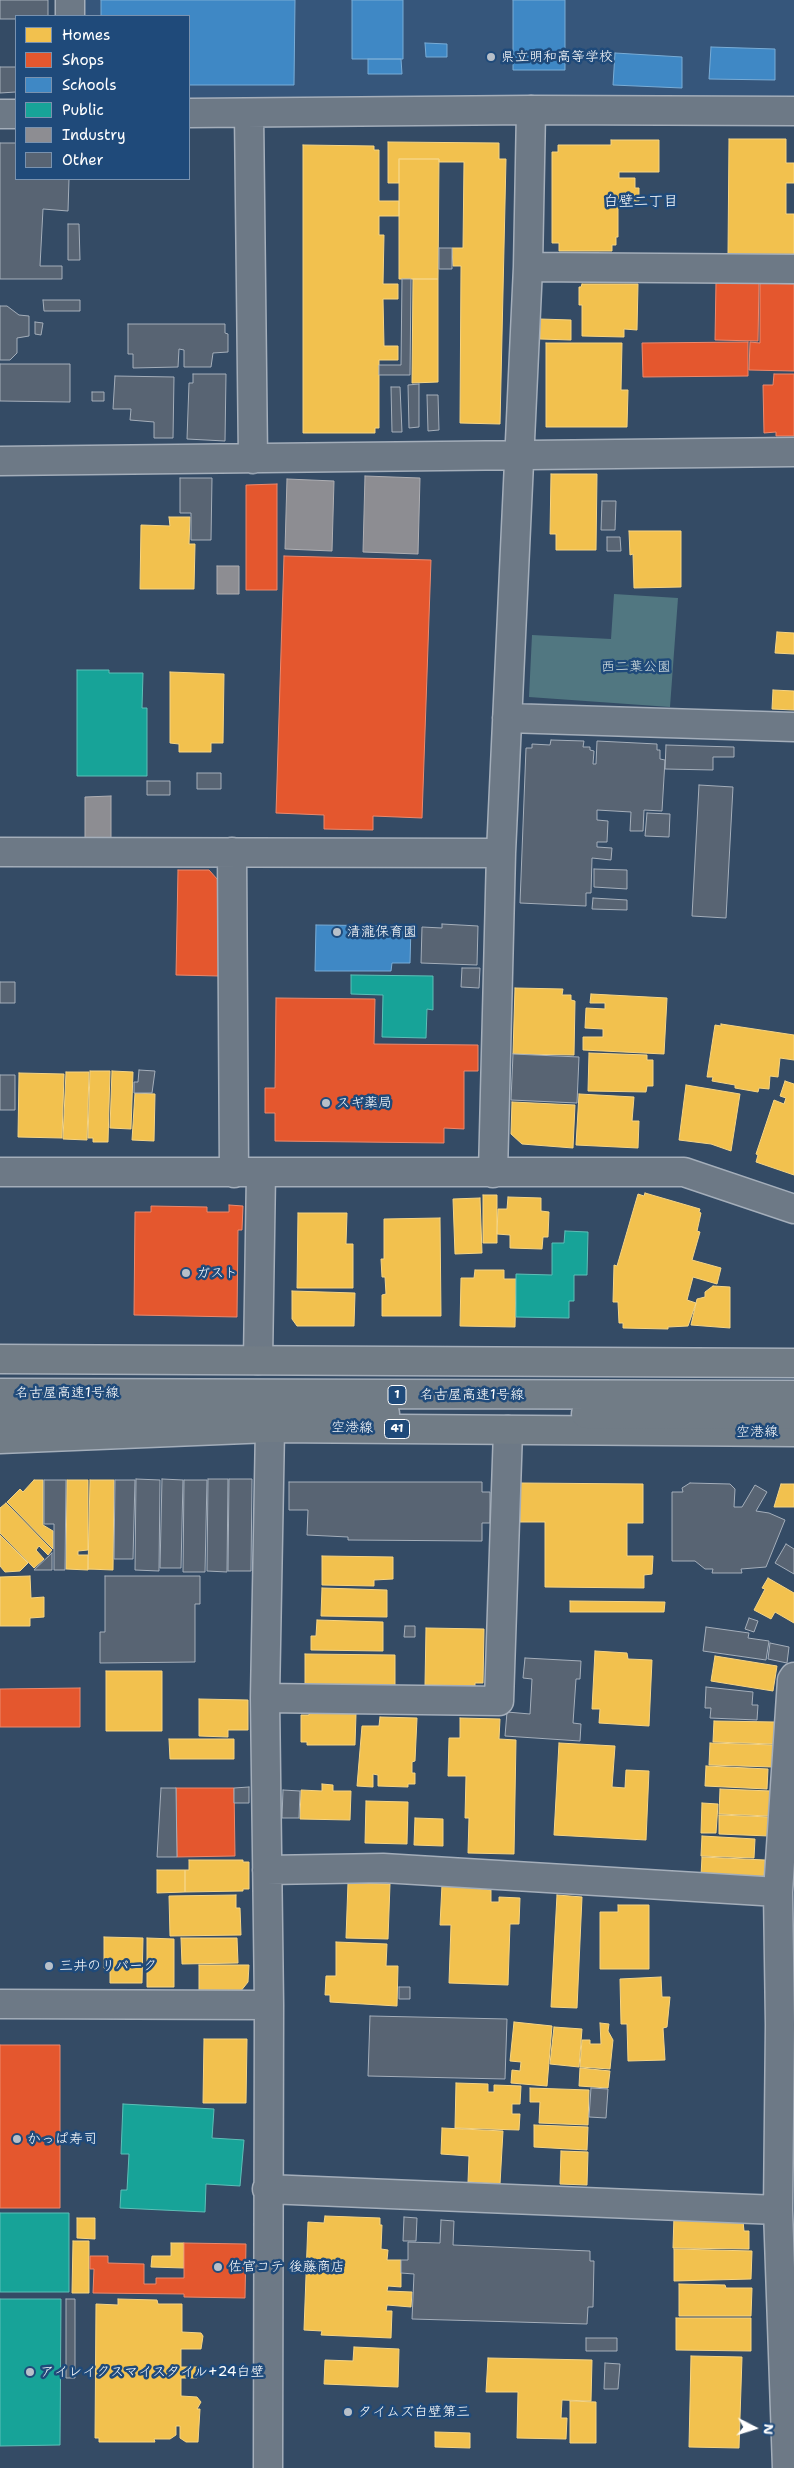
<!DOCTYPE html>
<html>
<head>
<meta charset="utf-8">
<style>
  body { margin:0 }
  #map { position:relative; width:794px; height:2468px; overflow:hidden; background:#344b65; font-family:"Shantell Sans",sans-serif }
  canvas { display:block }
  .legend { position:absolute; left:15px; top:15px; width:175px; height:165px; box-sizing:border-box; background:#1f4a7a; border:1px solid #7992af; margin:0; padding:6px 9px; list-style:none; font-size:15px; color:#fff }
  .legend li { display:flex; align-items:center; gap:10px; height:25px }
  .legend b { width:25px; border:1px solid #7992af }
  .north { position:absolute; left:729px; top:2403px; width:50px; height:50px; -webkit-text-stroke:4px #1f4a7a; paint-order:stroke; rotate:95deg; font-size:14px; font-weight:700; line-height:20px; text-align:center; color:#fff }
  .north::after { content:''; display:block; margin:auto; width:18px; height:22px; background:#fff; clip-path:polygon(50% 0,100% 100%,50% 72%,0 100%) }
</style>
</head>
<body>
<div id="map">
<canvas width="794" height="2468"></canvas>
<ul class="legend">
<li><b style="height:14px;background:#f2c14e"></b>Homes</li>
<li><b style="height:14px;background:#e4572e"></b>Shops</li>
<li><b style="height:14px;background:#3f88c5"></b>Schools</li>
<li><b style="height:14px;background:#17a398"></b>Public</li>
<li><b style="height:14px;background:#8d8d92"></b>Industry</li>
<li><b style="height:14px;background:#586473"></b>Other</li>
</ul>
<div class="north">N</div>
</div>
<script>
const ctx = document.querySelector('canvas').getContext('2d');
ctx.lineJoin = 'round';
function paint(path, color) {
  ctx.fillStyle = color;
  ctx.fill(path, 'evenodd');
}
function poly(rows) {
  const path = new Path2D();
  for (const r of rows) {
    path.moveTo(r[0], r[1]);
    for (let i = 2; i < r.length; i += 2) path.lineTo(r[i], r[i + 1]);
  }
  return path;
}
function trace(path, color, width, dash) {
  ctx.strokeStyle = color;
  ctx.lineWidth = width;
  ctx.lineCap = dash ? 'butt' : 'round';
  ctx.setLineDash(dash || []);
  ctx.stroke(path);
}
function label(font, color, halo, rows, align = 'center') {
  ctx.font = font + ' "Shantell Sans","Klee One",sans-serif';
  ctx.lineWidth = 5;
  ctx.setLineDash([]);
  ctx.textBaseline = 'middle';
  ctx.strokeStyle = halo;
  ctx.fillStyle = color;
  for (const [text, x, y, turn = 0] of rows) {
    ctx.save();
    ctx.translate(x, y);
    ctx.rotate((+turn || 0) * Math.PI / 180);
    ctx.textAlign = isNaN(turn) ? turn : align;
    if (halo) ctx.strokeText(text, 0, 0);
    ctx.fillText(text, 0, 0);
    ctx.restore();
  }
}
const built = poly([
  [85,0,794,0,794,99,189,98,189,16,85,16]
]);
const green = poly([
  [614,594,678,598,670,707,529,697,532,635,611,639]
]);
const homes = poly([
  [729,139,786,139,786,163,794,163,794,183,786,183,786,214,794,214,794,255,728,254,729,139],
  [611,140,659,140,659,172,619,172,619,178,635,178,635,188,639,188,639,201,618,201,618,237,616,237,616,245,612,245,612,251,559,251,559,243,552,243,552,152,558,152,558,145,611,145,611,140],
  [388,142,499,143,499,159,506,159,500,424,460,423,461,266,453,266,452,248,463,248,464,162,439,162,439,159,399,159,399,183,388,183,388,142],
  [303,145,374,146,374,150,379,150,379,201,399,201,399,216,379,216,379,235,384,235,383,284,398,284,398,299,383,299,384,346,398,346,398,360,379,360,379,428,375,428,375,433,303,433,303,145],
  [399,159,439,159,438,279,399,279,399,159],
  [413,279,438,279,438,382,412,383,413,279],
  [582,284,638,284,637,330,624,329,624,337,582,336,582,305,579,305,579,287,581,287,582,284],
  [540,319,571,320,571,340,540,339,540,319],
  [546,343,622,343,621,390,628,390,627,427,546,427,546,343],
  [551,474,597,474,596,550,556,550,556,534,550,534,551,474],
  [169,517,190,517,189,544,195,544,194,589,140,589,141,525,170,526,169,517],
  [629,531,681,531,681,587,634,588,633,554,630,555,629,531],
  [777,632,794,633,794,654,775,653,777,632],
  [170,672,224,674,223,743,211,743,211,752,179,752,179,744,170,743,170,672],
  [773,690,794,691,794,710,772,709,773,690],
  [515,988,563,989,562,995,571,995,571,1000,575,1001,574,1055,513,1054,515,988],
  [591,994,667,998,664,1054,583,1050,583,1037,603,1037,603,1029,585,1028,586,1008,605,1009,605,1003,590,1003,591,994],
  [721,1024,794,1035,794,1060,780,1058,778,1077,770,1076,769,1089,759,1088,758,1092,735,1088,735,1085,712,1081,713,1077,707,1077,715,1025,721,1026,721,1024],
  [589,1053,647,1055,647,1060,653,1060,653,1086,647,1086,646,1092,588,1091,589,1053],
  [90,1071,110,1071,108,1142,93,1142,93,1138,88,1138,90,1071],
  [112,1071,133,1072,131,1129,110,1128,112,1071],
  [66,1072,89,1072,87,1140,63,1139,66,1072],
  [19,1073,64,1074,62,1138,18,1137,19,1073],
  [785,1081,794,1084,794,1175,756,1162,758,1155,756,1154,774,1100,784,1104,786,1098,780,1096,785,1081],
  [686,1085,740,1094,731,1151,711,1144,679,1140,686,1085],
  [135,1093,155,1094,154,1141,132,1140,135,1093],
  [579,1094,634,1097,632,1121,639,1121,638,1148,576,1145,579,1094],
  [512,1102,575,1105,573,1148,522,1144,511,1134,512,1102],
  [645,1193,700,1209,699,1212,701,1213,697,1231,700,1232,692,1260,721,1268,717,1284,693,1277,687,1300,696,1303,688,1326,668,1327,668,1329,623,1328,623,1323,619,1323,618,1302,613,1302,614,1265,617,1266,638,1194,644,1196,645,1193],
  [483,1195,497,1195,497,1243,483,1243,483,1195],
  [508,1197,541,1198,541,1211,549,1212,548,1237,543,1237,542,1249,510,1248,510,1235,497,1234,498,1209,507,1209,508,1197],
  [480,1198,482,1253,455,1254,453,1199,480,1198],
  [298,1213,347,1213,346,1244,353,1244,353,1288,297,1288,298,1213],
  [440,1218,441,1316,382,1316,382,1295,386,1294,385,1277,382,1277,381,1259,384,1259,384,1219,440,1218],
  [475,1270,504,1270,504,1279,516,1279,515,1327,460,1326,461,1278,474,1278,475,1270],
  [713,1286,730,1287,730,1328,691,1325,697,1299,705,1297,705,1292,713,1286],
  [292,1291,355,1293,354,1326,297,1326,292,1319,292,1291],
  [34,1480,43,1480,43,1525,53,1531,53,1549,7,1502,20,1489,23,1492,34,1480],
  [67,1480,88,1480,88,1550,78,1551,78,1555,88,1555,88,1570,66,1569,67,1480],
  [90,1480,114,1480,113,1570,88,1569,90,1480],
  [520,1483,643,1484,643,1523,627,1523,627,1556,653,1556,652,1574,644,1575,644,1588,545,1587,545,1522,520,1522,520,1483],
  [781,1484,794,1484,794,1507,774,1507,781,1484],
  [6,1503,52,1550,48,1555,39,1546,36,1550,44,1559,34,1568,0,1533,0,1508,6,1503],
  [0,1535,28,1563,20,1571,5,1572,0,1566,0,1535],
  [322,1556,393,1557,393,1579,374,1580,374,1586,322,1585,322,1556],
  [30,1576,31,1598,44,1597,44,1617,30,1618,30,1626,0,1626,0,1577,30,1576],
  [768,1578,794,1593,794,1623,775,1612,771,1619,754,1610,765,1589,762,1588,768,1578],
  [322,1588,387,1590,387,1617,321,1616,322,1588],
  [570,1601,665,1602,664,1612,570,1612,570,1601],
  [317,1620,383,1622,383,1651,311,1650,311,1636,316,1636,317,1620],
  [426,1628,484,1629,483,1683,475,1683,475,1686,425,1685,426,1628],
  [595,1651,627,1653,628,1659,652,1660,649,1726,599,1723,600,1709,592,1709,595,1651],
  [305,1654,395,1655,395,1687,305,1686,305,1654],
  [715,1656,777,1666,773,1691,711,1681,715,1656],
  [106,1671,162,1671,162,1731,106,1731,106,1671],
  [199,1699,248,1700,248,1730,228,1730,228,1737,199,1736,199,1699],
  [309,1713,356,1714,355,1745,307,1745,307,1742,301,1742,301,1715,309,1715,309,1713],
  [380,1717,417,1718,415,1761,412,1762,412,1773,415,1773,415,1784,408,1784,408,1787,378,1786,378,1775,373,1774,373,1787,357,1786,362,1726,379,1726,380,1717],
  [460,1718,500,1719,499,1739,516,1740,514,1854,468,1853,469,1818,465,1818,466,1776,448,1776,449,1738,460,1738,460,1718],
  [714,1721,775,1722,774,1744,713,1742,714,1721],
  [169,1739,234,1739,234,1759,170,1759,169,1739],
  [559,1743,615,1746,612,1787,625,1788,626,1770,649,1771,646,1840,554,1835,559,1743],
  [710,1743,774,1745,773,1767,709,1765,710,1743],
  [706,1766,768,1769,767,1789,705,1786,706,1766],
  [322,1784,333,1785,333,1791,351,1791,350,1820,300,1819,301,1790,322,1791,322,1784],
  [720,1789,771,1791,770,1816,719,1814,720,1789],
  [366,1801,408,1802,407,1844,365,1843,366,1801],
  [702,1803,718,1804,716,1833,701,1833,702,1803],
  [719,1815,770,1817,769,1836,719,1834,719,1815],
  [415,1818,443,1819,443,1846,414,1845,415,1818],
  [702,1836,755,1839,754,1858,701,1856,702,1836],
  [702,1857,765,1860,764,1876,760,1879,701,1876,702,1857],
  [189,1860,243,1860,243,1862,249,1862,249,1889,243,1889,243,1891,185,1892,185,1870,189,1870,189,1860],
  [157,1870,185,1870,185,1892,157,1893,157,1870],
  [348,1883,390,1884,388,1939,346,1938,348,1883],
  [442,1885,491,1890,491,1902,499,1902,499,1897,520,1898,519,1924,510,1924,508,1985,449,1983,451,1925,440,1925,442,1885],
  [236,1895,236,1908,240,1908,241,1935,170,1936,169,1896,236,1895],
  [557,1895,582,1897,577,2008,551,2007,557,1895],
  [618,1905,649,1905,649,1969,600,1969,600,1912,618,1912,618,1905],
  [104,1937,143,1938,142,1983,110,1983,110,1968,104,1968,104,1937],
  [147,1938,174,1939,174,1987,147,1987,147,1938],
  [181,1938,237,1938,238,1963,182,1964,181,1938],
  [336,1942,387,1944,386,1966,398,1966,397,2006,330,2002,330,1995,325,1995,326,1976,336,1976,336,1942],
  [199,1965,249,1965,248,1982,240,1992,199,1992,199,1965],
  [661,1977,662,1997,670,1997,667,2027,663,2028,665,2060,628,2061,627,2024,621,2024,620,1979,661,1977],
  [514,2022,552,2026,547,2086,511,2083,512,2070,520,2071,521,2062,510,2061,514,2022],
  [600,2023,609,2024,608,2031,613,2040,610,2069,580,2067,582,2040,590,2040,590,2044,601,2044,600,2023],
  [554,2027,582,2029,579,2067,550,2064,554,2027],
  [204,2039,247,2039,246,2103,203,2103,204,2039],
  [580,2068,610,2071,608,2088,579,2086,580,2068],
  [456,2083,488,2084,488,2092,494,2092,494,2085,521,2086,520,2104,512,2104,512,2114,520,2114,519,2130,455,2128,456,2083],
  [530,2088,589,2090,588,2125,539,2123,540,2102,530,2102,530,2088],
  [534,2125,588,2127,587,2150,534,2147,534,2125],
  [442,2128,503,2131,500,2184,468,2182,469,2156,441,2154,442,2128],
  [561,2151,588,2152,587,2185,560,2184,561,2151],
  [325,2216,380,2218,380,2225,382,2225,381,2249,388,2250,387,2260,401,2260,401,2287,388,2286,387,2291,412,2292,411,2307,387,2305,386,2311,392,2311,391,2338,321,2335,322,2331,304,2330,308,2222,324,2223,325,2216],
  [674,2216,743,2221,744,2231,749,2231,749,2249,673,2248,674,2216],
  [77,2218,95,2218,95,2239,77,2238,77,2218],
  [73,2241,89,2241,89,2293,72,2293,73,2241],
  [171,2243,184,2243,184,2268,151,2267,152,2256,171,2256,171,2243],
  [674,2249,752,2251,751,2279,674,2281,674,2249],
  [679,2284,725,2285,726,2288,752,2288,751,2316,679,2316,679,2284],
  [118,2299,157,2300,158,2304,182,2304,182,2332,201,2333,203,2336,201,2349,181,2349,181,2367,197,2367,197,2378,181,2378,181,2396,197,2397,201,2402,197,2409,200,2409,198,2442,186,2442,180,2438,180,2426,176,2426,176,2435,170,2439,154,2439,155,2442,99,2442,99,2438,95,2438,96,2304,118,2305,118,2299],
  [676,2318,751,2318,751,2351,676,2350,676,2318],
  [354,2347,399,2349,398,2387,324,2384,325,2360,353,2361,354,2347],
  [691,2356,742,2357,739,2448,689,2447,691,2356],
  [488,2358,592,2360,591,2401,562,2400,561,2418,567,2418,566,2439,517,2438,518,2392,486,2392,488,2358],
  [570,2401,596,2402,596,2443,570,2443,570,2401],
  [435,2432,470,2433,470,2448,435,2447,435,2432]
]);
const shops = poly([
  [716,282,759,283,758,341,715,340,716,282],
  [760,283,794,284,794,371,749,370,750,342,760,343,760,283],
  [748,342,748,376,643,377,642,343,748,342],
  [774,374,794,374,794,436,776,436,776,432,764,433,763,385,773,385,774,374],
  [277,484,277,590,246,590,246,485,277,484],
  [284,556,431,560,422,818,373,816,373,830,324,829,324,815,276,813,284,556],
  [178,870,209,870,218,880,219,976,176,975,178,870],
  [276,998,375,999,374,1044,478,1045,478,1071,464,1071,464,1129,444,1128,444,1143,275,1141,275,1113,265,1113,265,1088,275,1088,276,998],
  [229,1205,243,1206,242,1230,238,1230,237,1317,134,1315,135,1212,151,1212,151,1206,207,1207,207,1212,229,1212,229,1205],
  [80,1688,80,1727,0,1727,0,1689,80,1688],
  [176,1788,234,1788,235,1856,177,1857,176,1788],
  [0,2045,60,2045,60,2208,0,2208,0,2045],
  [184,2243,246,2244,245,2298,184,2297,184,2294,93,2293,94,2269,90,2269,90,2256,108,2256,108,2263,144,2264,144,2284,156,2284,156,2278,184,2278,184,2243]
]);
const schools = poly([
  [101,0,295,0,294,85,189,85,189,16,101,16,101,0],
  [352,0,403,0,403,59,352,59,352,0],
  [513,0,565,0,565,70,513,70,513,0],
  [425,43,447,44,447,57,426,57,425,43],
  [711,47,775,49,775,80,709,79,711,47],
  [615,53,682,57,682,88,613,85,615,53],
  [368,59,401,59,402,74,368,74,368,59],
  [316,925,411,926,410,963,392,963,391,971,315,971,316,925]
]);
const public = poly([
  [77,670,109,670,109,673,143,673,142,708,147,708,147,776,77,776,77,670],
  [351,975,433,976,433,1010,427,1009,426,1038,382,1037,383,995,351,994,351,975],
  [565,1231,588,1232,587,1275,574,1275,574,1301,569,1301,569,1318,516,1317,516,1274,552,1275,552,1243,564,1243,565,1231],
  [123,2104,214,2109,212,2138,244,2140,240,2186,206,2184,205,2212,120,2208,121,2190,127,2190,129,2154,121,2154,123,2104],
  [0,2213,69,2213,69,2292,0,2292,0,2213],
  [0,2299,61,2299,60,2445,0,2446,0,2299]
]);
const industry = poly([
  [365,476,420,478,418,554,363,552,365,476],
  [287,479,334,481,332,551,285,549,287,479],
  [217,566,239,566,239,594,217,594,217,566],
  [111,796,111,838,85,839,85,797,111,796]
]);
const building = poly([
  [0,0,48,0,48,16,16,16,16,19,0,19,0,0],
  [0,67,16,67,16,92,0,93,0,67],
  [0,143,16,143,16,179,69,179,68,211,43,209,40,266,62,266,62,279,0,279,0,143],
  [68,224,79,224,80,260,68,260,68,224],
  [439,248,452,248,452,269,439,269,439,248],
  [402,279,411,279,410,375,379,375,379,365,401,365,402,279],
  [43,300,80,300,80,311,44,311,43,300],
  [0,306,7,306,19,315,29,316,29,336,17,338,17,353,10,360,0,360,0,306],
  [35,322,43,323,41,335,35,334,35,322],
  [128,324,225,324,225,333,228,334,228,352,213,353,211,367,184,367,184,350,179,349,178,367,133,368,133,354,128,354,128,324],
  [0,364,70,364,70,402,0,401,0,364],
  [193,374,226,374,225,441,187,439,189,383,193,383,193,374],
  [115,376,174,377,173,438,154,438,154,422,130,420,131,409,113,409,115,376],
  [419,384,419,427,409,428,408,385,419,384],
  [391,387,400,387,402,432,392,432,391,387],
  [92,392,104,392,104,401,92,401,92,392],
  [427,395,438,395,439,430,428,431,427,395],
  [180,478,212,478,211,540,191,540,191,513,180,513,180,478],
  [602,501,616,501,615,530,601,530,602,501],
  [607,537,620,537,621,551,607,551,607,537],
  [551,740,584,741,583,747,590,747,590,750,594,751,593,764,596,764,597,741,657,744,657,750,660,750,660,759,665,760,662,811,644,810,643,831,630,831,631,812,597,810,597,820,608,821,607,842,597,842,597,847,612,848,611,860,592,858,591,893,586,893,586,906,520,903,526,748,532,748,532,744,550,745,551,740],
  [666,745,734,747,734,757,713,757,713,770,665,769,666,745],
  [197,773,221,773,221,789,197,789,197,773],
  [147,781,170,781,170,795,147,795,147,781],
  [699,785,733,787,726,918,692,916,699,785],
  [647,813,670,814,669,837,645,836,647,813],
  [594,869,627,870,627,889,594,887,594,869],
  [593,898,627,900,627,910,592,909,593,898],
  [442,924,478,926,477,965,421,963,422,927,442,928,442,924],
  [462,968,480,968,479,988,461,987,462,968],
  [0,982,15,982,15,1003,0,1003,0,982],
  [513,1054,579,1057,577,1103,511,1100,513,1054],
  [139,1070,155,1071,152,1093,134,1093,134,1082,138,1082,139,1070],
  [0,1075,15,1075,15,1110,0,1110,0,1075],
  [136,1479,160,1480,159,1571,135,1570,136,1479],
  [162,1479,183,1480,181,1568,160,1568,162,1479],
  [208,1479,228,1479,227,1572,207,1571,208,1479],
  [229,1479,252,1479,251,1571,228,1571,229,1479],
  [44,1480,66,1480,65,1570,54,1570,54,1524,44,1524,44,1480],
  [115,1480,135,1480,133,1559,114,1559,115,1480],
  [184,1480,207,1480,205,1572,183,1572,184,1480],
  [289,1482,482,1482,482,1492,490,1492,490,1523,482,1523,482,1541,348,1540,348,1537,307,1535,308,1510,289,1510,289,1482],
  [690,1483,730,1484,735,1489,734,1507,742,1507,755,1485,767,1492,756,1511,769,1513,785,1520,766,1567,741,1569,742,1573,712,1573,713,1569,705,1569,695,1561,672,1561,672,1492,683,1492,682,1488,690,1483],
  [786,1544,794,1549,794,1574,775,1563,786,1544],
  [52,1553,52,1570,34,1570,52,1553],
  [105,1576,200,1576,200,1604,195,1604,195,1662,100,1663,100,1632,105,1632,105,1576],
  [749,1618,758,1621,754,1632,745,1629,749,1618],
  [405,1626,415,1626,415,1637,404,1637,405,1626],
  [706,1627,749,1633,748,1638,769,1641,766,1660,703,1651,706,1627],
  [770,1643,789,1647,787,1663,768,1659,770,1643],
  [525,1658,581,1661,580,1679,576,1679,573,1723,581,1724,580,1741,505,1736,507,1712,530,1714,532,1679,523,1678,525,1658],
  [706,1687,753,1692,752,1705,758,1705,757,1720,710,1718,711,1708,705,1708,706,1687],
  [249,1787,249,1803,234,1803,234,1788,249,1787],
  [161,1788,176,1788,177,1857,157,1857,161,1788],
  [283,1790,300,1791,299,1818,282,1818,283,1790],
  [399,1987,410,1987,410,1999,399,1999,399,1987],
  [370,2016,507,2019,505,2079,368,2076,370,2016],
  [591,2088,608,2089,606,2118,589,2117,591,2088],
  [404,2217,417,2218,416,2241,403,2241,404,2217],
  [441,2220,454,2221,453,2245,590,2251,590,2261,594,2261,593,2307,588,2307,587,2324,412,2319,414,2274,401,2273,401,2260,408,2260,408,2242,440,2243,441,2220],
  [66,2299,75,2299,75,2378,66,2378,66,2299],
  [586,2338,617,2338,617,2351,586,2351,586,2338],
  [605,2363,620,2364,618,2389,604,2389,605,2363]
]);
const minor = poly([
  [70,0,70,16],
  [189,113,531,110,794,111],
  [249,113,253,459],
  [0,114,16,114],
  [528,267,794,269],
  [0,461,794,452],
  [507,718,794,727],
  [0,852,501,853],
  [232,852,234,1173],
  [0,1172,684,1172,794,1209],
  [493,1173,501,853,528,267,531,110],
  [258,1360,261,1173],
  [265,1698,499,1701,508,1430],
  [267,1870,383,1868,778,1892],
  [0,2004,269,2005],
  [267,2189,778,2210],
  [268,2468,269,2005,265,1698,270,1428],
  [787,2468,778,2210,780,2025,778,1892,792,1680,794,1677]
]);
const trunk = poly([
  [0,1359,794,1363],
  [0,1439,270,1428,794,1432]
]);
const motorway = poly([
  [0,1393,794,1395],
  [0,1414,385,1414],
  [586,1414,794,1415]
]);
const markers = [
  [491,57,5,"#b8c0c9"],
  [337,932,5,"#b8c0c9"],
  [326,1103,5,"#b8c0c9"],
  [186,1273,5,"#b8c0c9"],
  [49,1966,5,"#b8c0c9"],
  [17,2139,5,"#b8c0c9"],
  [218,2267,5,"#b8c0c9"],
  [30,2372,5,"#b8c0c9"],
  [348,2412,5,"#b8c0c9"]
];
const shields = [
  [397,1395,18],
  [397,1429,25]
];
const shieldNames = [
  ["1",397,1395],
  ["41",397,1429]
];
const poiNames = [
  ["県立明和高等学校",501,57],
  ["清瀧保育園",347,932],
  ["スギ薬局",336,1103],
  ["ガスト",196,1273],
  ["三井のリパーク",59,1966],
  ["かっぱ寿司",27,2139],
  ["佐官コテ 後藤商店",228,2267],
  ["アイレイクスマイスタイル+24白壁",40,2372],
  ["タイムズ白壁第三",358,2412]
];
const parkNames = [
  ["西二葉公園",636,667]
];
const streetNames = [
  ["名古屋高速1号線",67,1393],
  ["名古屋高速1号線",472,1395],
  ["空港線",352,1428,1],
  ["空港線",757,1432]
];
const neighbourhoodNames = [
  ["白壁二丁目",641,202]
];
paint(built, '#36567b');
paint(green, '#517781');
paint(homes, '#f2c14e');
trace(homes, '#f6d483', 1);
paint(shops, '#e4572e');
trace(shops, '#ec896d', 1);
paint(schools, '#3f88c5');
trace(schools, '#79acd6', 1);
paint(public, '#17a398');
trace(public, '#5dbfb7', 1);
paint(industry, '#8d8d92');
trace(industry, '#afafb3', 1);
paint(building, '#586473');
trace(building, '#a4aeba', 1);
trace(minor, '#a4aeba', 31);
trace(trunk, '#a4aeba', 31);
trace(motorway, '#a4aeba', 31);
trace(minor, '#6d7986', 28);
trace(trunk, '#717c86', 28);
trace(motorway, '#717c86', 28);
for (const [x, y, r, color] of markers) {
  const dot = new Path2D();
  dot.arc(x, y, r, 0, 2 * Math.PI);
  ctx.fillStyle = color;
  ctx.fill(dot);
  trace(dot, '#1f4a7a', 2);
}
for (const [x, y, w] of shields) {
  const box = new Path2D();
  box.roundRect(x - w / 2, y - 9.5, w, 19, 4);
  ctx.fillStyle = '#1f4a7a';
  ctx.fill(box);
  trace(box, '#fff', 1);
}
label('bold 12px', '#fff', null, shieldNames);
label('14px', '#fff', '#1f4a7a', poiNames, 'left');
label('14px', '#d5dfe0', '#1f4a7a', parkNames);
label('14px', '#fff', '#1f4a7a', streetNames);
label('15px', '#fff', '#1f4a7a', neighbourhoodNames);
</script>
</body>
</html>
